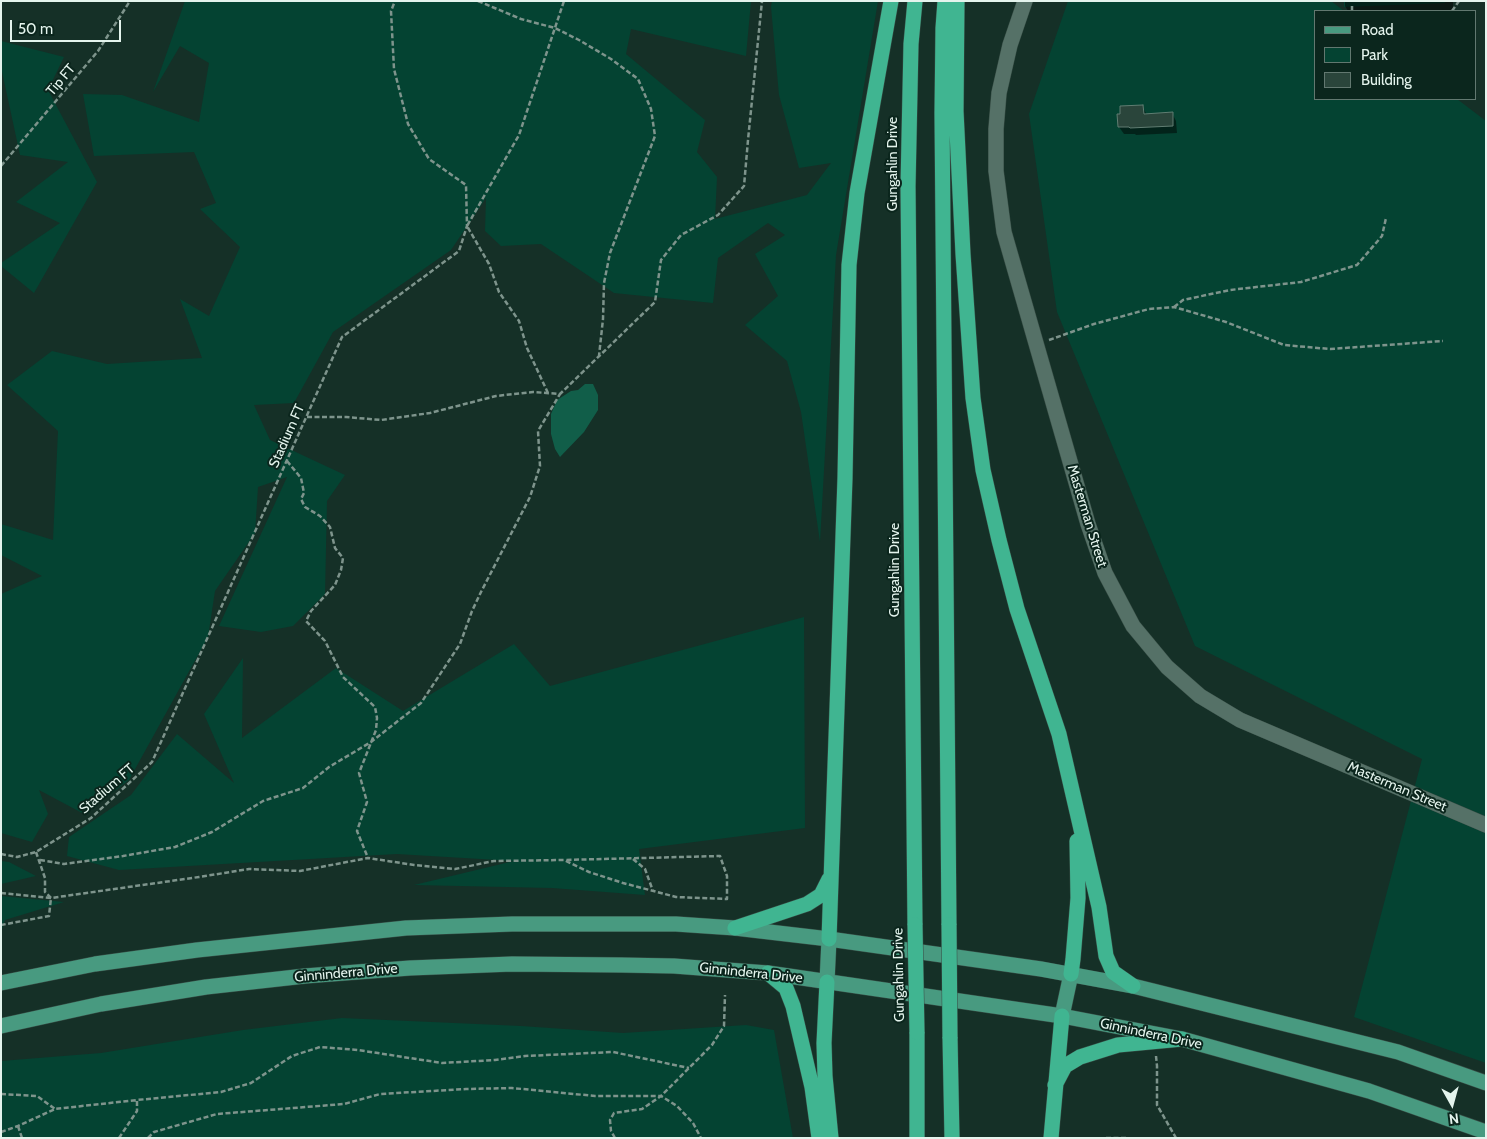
<!DOCTYPE html>
<html>
<head>
<meta charset="utf-8">
<style>
  body { margin:0 }
  #map { position:relative; width:1487px; height:1139px; overflow:hidden; background:#153027; font-family:Cabin,sans-serif }
  canvas { display:block }
  .frame { position:absolute; inset:0; border:2px solid #e4f4ed; pointer-events:none }
  .legend { position:absolute; left:1314px; top:10px; width:162px; height:90px; box-sizing:border-box; background:#0b261d; border:1px solid #627870; margin:0; padding:6px 9px; list-style:none; font-size:15px; color:#e4f4ed }
  .legend li { display:flex; align-items:center; gap:10px; height:25px }
  .legend b { width:25px; border:1px solid #627870 }
  .north { position:absolute; left:1427px; top:1079px; width:50px; height:50px; -webkit-text-stroke:4px #0b261d; paint-order:stroke; rotate:173deg; font-size:14px; font-weight:700; line-height:20px; text-align:center; color:#e4f4ed }
  .north::after { content:''; display:block; margin:auto; width:18px; height:22px; background:#e4f4ed; clip-path:polygon(50% 0,100% 100%,50% 72%,0 100%) }
  .scale { position:absolute; left:10px; top:20px; width:111px; height:22px; box-sizing:border-box; border:2px solid #e4f4ed; border-top:0; padding-left:6px; font-size:15px; line-height:18px; white-space:nowrap; color:#e4f4ed; -webkit-text-stroke:4px #0b261d; paint-order:stroke }
</style>
</head>
<body>
<div id="map">
<canvas width="1487" height="1139"></canvas>
<div class="frame"></div>
<ul class="legend">
<li><b style="height:6px;background:#489a80"></b>Road</li>
<li><b style="height:14px;background:#044332"></b>Park</li>
<li><b style="height:14px;background:#2a453b"></b>Building</li>
</ul>
<div class="north">N</div>
<div class="scale">50 m</div>
</div>
<script>
const ctx = document.querySelector('canvas').getContext('2d');
ctx.lineJoin = 'round';
function paint(path, color) {
  ctx.fillStyle = color;
  ctx.fill(path, 'evenodd');
}
function poly(rows) {
  const path = new Path2D();
  for (const r of rows) {
    path.moveTo(r[0], r[1]);
    for (let i = 2; i < r.length; i += 2) path.lineTo(r[i], r[i + 1]);
  }
  return path;
}
function trace(path, color, width, dash) {
  ctx.strokeStyle = color;
  ctx.lineWidth = width;
  ctx.lineCap = dash ? 'butt' : 'round';
  ctx.setLineDash(dash || []);
  ctx.stroke(path);
}
function label(font, color, halo, rows, align = 'center') {
  ctx.font = font + ' Cabin,sans-serif';
  ctx.lineWidth = 4;
  ctx.setLineDash([]);
  ctx.textBaseline = 'middle';
  ctx.strokeStyle = halo;
  ctx.fillStyle = color;
  for (const [text, x, y, turn = 0] of rows) {
    ctx.save();
    ctx.translate(x, y);
    ctx.rotate((+turn || 0) * Math.PI / 180);
    ctx.textAlign = isNaN(turn) ? turn : align;
    if (halo) ctx.strokeText(text, 0, 0);
    ctx.fillText(text, 0, 0);
    ctx.restore();
  }
}
const green = poly([
  [185,1,751,1,746,56,631,29,626,54,705,120,697,152,717,177,715,219,807,195,831,163,799,168,779,95,771,7,772,1,878,1,836,255,820,542,801,412,787,361,745,325,778,296,755,254,785,235,768,223,718,258,713,303,614,293,541,244,501,246,485,231,486,198,451,250,333,332,294,403,254,405,270,440,345,475,327,501,325,594,293,626,261,632,219,626,287,477,258,487,255,533,215,591,208,637,129,780,84,814,39,790,48,814,32,842,1,833,1,594,42,576,1,555,1,524,53,540,58,431,7,385,52,351,107,364,202,358,180,299,209,316,240,247,200,209,216,203,194,152,94,156,83,94,122,95,199,122,209,63,180,46,153,92],
  [1068,1,1331,1,1344,11,1316,11,1316,99,1457,99,1486,121,1486,1063,1354,1017,1422,759,1195,646,1057,312,1029,114],
  [1344,1,1445,1,1445,3,1344,7],
  [1,41,64,57,48,90,97,182,34,293,1,266,1,263,60,223,16,202,68,162,20,155,1,67],
  [804,617,805,828,639,849,645,895,552,888,414,885,514,861,397,854,119,870,67,856,69,837,131,795,177,734,234,783,204,714,243,658,242,738,336,668,403,711,514,644,550,686],
  [1,861,9,862,36,876,1,884],
  [1,896,64,902,5,920,1,932],
  [342,1018,521,1026,623,1033,746,1025,774,1030,793,1138,1,1138,1,1061,101,1053,243,1030]
]);
const water = poly([
  [585,384,593,384,598,395,598,410,584,432,560,457,555,449,551,434,551,414,557,400,571,391,578,390]
]);
const shadow = poly([
  [1345,1,1453,1,1453,11,1348,11,1345,6],
  [1142,106,1147,115,1172,113,1176,121,1177,133,1136,135,1135,134,1124,134,1119,127]
]);
const building = poly([
  [1143,105,1144,114,1173,112,1173,126,1130,128,1129,127,1118,127,1117,114,1120,114,1120,106,1143,105]
]);
const path = poly([
  [478,1,521,19,555,28,579,40,611,59,638,79,651,109,655,136,610,253,604,283,603,319,599,356],
  [1352,6,1352,11],
  [1452,11,1459,1],
  [1,166,98,51,130,1],
  [1174,307,1183,300,1230,290,1301,282,1357,265,1382,236,1386,218],
  [1049,340,1094,324,1149,309,1174,307,1226,322,1284,345,1330,349,1443,341],
  [548,393,527,348,519,321,499,292,489,264,467,226,519,135,564,1],
  [307,417,346,417,381,420,430,413,496,396,533,392,560,394,655,302,661,260,681,235,718,215,744,186,748,140,762,1],
  [287,461,301,478,304,493,301,499,305,507,320,516,330,527,335,548,343,558,341,570,335,585,311,611,306,621,325,641,343,677,375,707,377,718,376,730,359,773,367,802,357,831,368,858],
  [36,852,45,878,45,892,51,898,199,877,249,869,300,871,368,858,414,865,455,869,494,861,564,860,589,872,623,883,676,897,727,899,727,876,720,856,564,860],
  [1,854,17,857,36,852,91,818,152,762,342,337,459,251,467,226,466,185,429,159,408,124,394,69,391,11,395,1],
  [633,859,645,869,653,891],
  [40,860,64,864,123,856,175,847,212,832,263,801,303,788,329,767,371,742,421,703,460,644,472,611,481,592,530,497,540,466,538,431,560,394],
  [1,893,51,898,49,916,1,925],
  [1156,1056,1157,1066,1157,1105,1176,1138],
  [1,1094,37,1096,55,1109],
  [18,1126,22,1138],
  [1,1132,18,1126,55,1109,137,1100],
  [119,1138,137,1111,137,1100,221,1092,251,1083,292,1056,320,1047,358,1050,442,1063,495,1060,525,1056,613,1052,689,1068],
  [148,1138,154,1132,217,1114,344,1104,380,1094,466,1089,512,1088,595,1096,661,1096,677,1106,693,1123,701,1138],
  [615,1138,611,1131,610,1120,614,1113,642,1109,661,1096,712,1045,724,1026,725,995],
  [1106,1138,1126,1138]
]);
const minor = poly([
  [1025,1,1010,45,999,93,996,129,996,171,1004,232,1088,524,1105,573,1133,626,1167,667,1200,696,1240,720,1486,825]
]);
const primary = poly([
  [827,982,829,939],
  [1,983,95,964,197,950,406,928,512,924,676,924,735,928,829,939,1041,969,1133,986,1398,1052,1486,1083],
  [1062,1016,1071,974],
  [1,1026,101,1004,206,987,305,976,410,968,512,964,621,965,674,966,727,970,768,973,1062,1016,1182,1039,1369,1091,1486,1132]
]);
const motorway = poly([
  [915,1,911,44,908,186,915,925],
  [945,1,943,28,942,113,949,925],
  [957,1,956,111,963,254,973,398,983,470,999,540,1017,609,1059,734,1099,907,1106,956,1113,972,1133,986],
  [735,928,807,904,821,895,829,879],
  [829,939,845,478,849,265,857,193,891,1],
  [768,973,786,988,793,1006,812,1087,819,1138],
  [1071,974,1073,959,1078,898,1077,841],
  [827,982,824,1043,825,1076,831,1138],
  [917,1032,917,1138],
  [950,1037,952,1138],
  [1055,1085,1065,1066,1080,1057,1118,1045,1182,1039],
  [1051,1138,1062,1016]
]);
const motorwayBridge = poly([
  [915,925,917,1032],
  [949,925,950,1037]
]);
const streetNames = [
  ["Tip FT",61,80,-50],
  ["Gungahlin Drive",893,164,-90],
  ["Stadium FT",287,436,-66],
  ["Masterman Street",1087,516,73],
  ["Gungahlin Drive",895,570,-90],
  ["Masterman Street",1397,787,23],
  ["Stadium FT",107,789,-41],
  ["Ginninderra Drive",346,973,-5],
  ["Ginninderra Drive",751,973,6],
  ["Gungahlin Drive",899,975,-91],
  ["Ginninderra Drive",1151,1034,12]
];
paint(green, '#044332');
paint(water, '#115e49');
paint(shadow, '#0007');
paint(building, '#2a453b');
trace(building, '#607d72', 1);
trace(minor, '#374d45', 16);
trace(primary, '#374d45', 16);
trace(motorway, '#374d45', 16);
trace(path, '#7e948c', 2.5, [5, 2.5]);
trace(minor, '#557167', 15);
trace(primary, '#489a80', 15);
trace(motorway, '#40b591', 15);
trace(motorwayBridge, '#374d45', 16, []);
trace(motorwayBridge, '#40b591', 15);
label('14px', '#e4f4ed', '#0b261d', streetNames);
</script>
</body>
</html>
